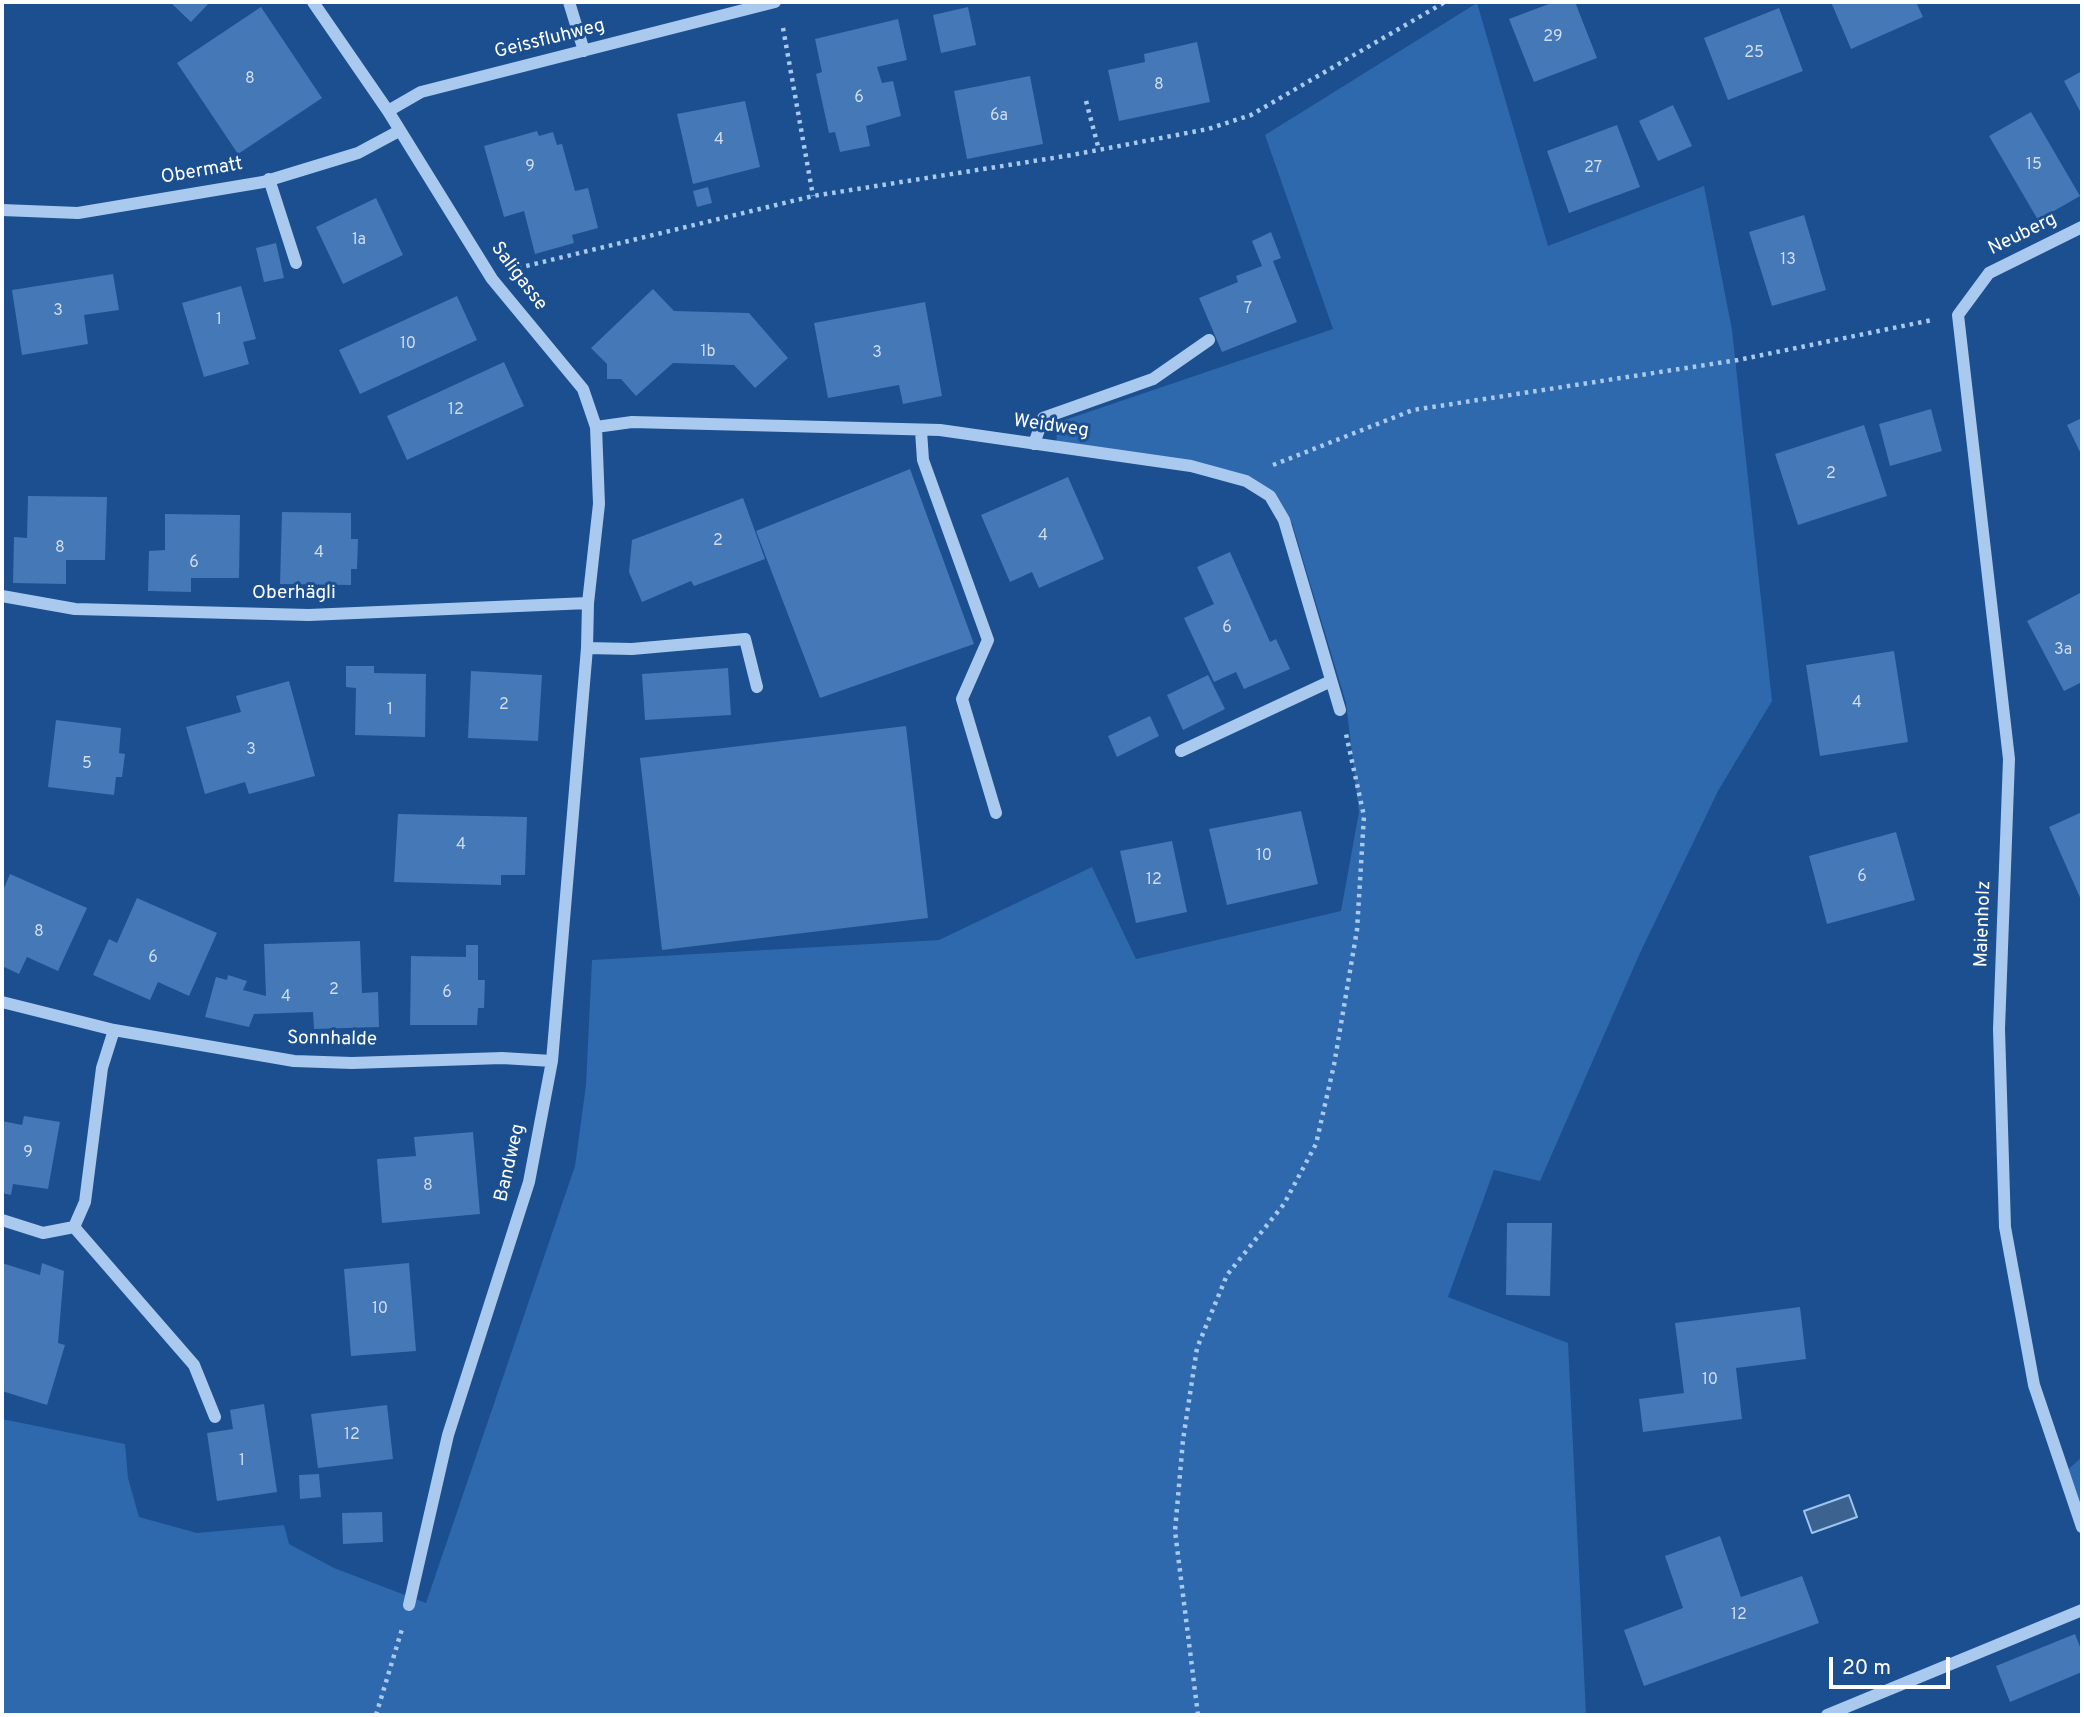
<!DOCTYPE html>
<html>
<head>
<meta charset="utf-8">
<style>
  body { margin:0 }
  #map { position:relative; width:2084px; height:1717px; overflow:hidden; background:#1b4f8f; font-family:Overpass,sans-serif }
  canvas { display:block }
  .frame { position:absolute; inset:0; border:4px solid #fff; pointer-events:none }
  .scale { position:absolute; left:1829px; top:1657px; width:121px; height:32px; box-sizing:border-box; border:4px solid #fff; border-top:0; padding-left:9px; font-size:21px; line-height:24px; white-space:nowrap; color:#fff; -webkit-text-stroke:5px #1b4f8f; paint-order:stroke }
</style>
</head>
<body>
<div id="map">
<canvas width="2084" height="1717"></canvas>
<div class="frame"></div>
<div class="scale">20 m</div>
</div>
<script>
const ctx = document.querySelector('canvas').getContext('2d');
ctx.lineJoin = 'round';
function paint(path, color) {
  ctx.fillStyle = color;
  ctx.fill(path, 'evenodd');
}
function poly(rows) {
  const path = new Path2D();
  for (const r of rows) {
    path.moveTo(r[0], r[1]);
    for (let i = 2; i < r.length; i += 2) path.lineTo(r[i], r[i + 1]);
  }
  return path;
}
function trace(path, color, width, dash) {
  ctx.strokeStyle = color;
  ctx.lineWidth = width;
  ctx.lineCap = dash ? 'butt' : 'round';
  ctx.setLineDash(dash || []);
  ctx.stroke(path);
}
function label(font, color, halo, rows, align = 'center') {
  ctx.font = font + ' Overpass,sans-serif';
  ctx.lineWidth = 6;
  ctx.setLineDash([]);
  ctx.textBaseline = 'middle';
  ctx.strokeStyle = halo;
  ctx.fillStyle = color;
  for (const [text, x, y, turn = 0] of rows) {
    ctx.save();
    ctx.translate(x, y);
    ctx.rotate((+turn || 0) * Math.PI / 180);
    ctx.textAlign = isNaN(turn) ? turn : align;
    if (halo) ctx.strokeText(text, 0, 0);
    ctx.fillText(text, 0, 0);
    ctx.restore();
  }
}
const green = poly([
  [1477,3,1548,246,1704,186,1732,330,1772,701,1718,791,1640,953,1540,1181,1494,1170,1448,1297,1568,1343,1586,1715,2,1715,2,1419,125,1444,128,1478,139,1517,197,1533,284,1525,289,1544,334,1568,426,1603,575,1166,586,1085,592,960,939,940,1092,867,1136,959,1341,911,1359,812,1346,703,1292,523,1246,481,1057,447,1056,423,1333,329,1265,135],
  [2082,1457,2082,1527,2064,1473]
]);
const water = poly([
  [1849,1495,1857,1517,1812,1533,1804,1511,1849,1495]
]);
const building = poly([
  [170,2,210,2,191,22],
  [1554,2,1575,2,1597,58,1534,82,1509,19],
  [1831,2,1916,2,1923,17,1851,49],
  [261,7,322,98,238,154,177,63],
  [968,7,976,45,941,53,933,15],
  [1779,8,1803,71,1728,100,1704,38],
  [898,19,907,60,877,67,882,83,893,81,901,116,866,126,870,146,840,152,835,132,829,133,816,74,822,72,815,39],
  [1197,42,1210,102,1119,121,1108,70,1145,62,1144,54],
  [2082,71,2082,115,2064,81],
  [1030,76,1043,144,967,159,954,91],
  [745,101,760,167,693,184,677,114],
  [1673,105,1692,146,1658,161,1639,121],
  [2031,112,2080,196,2038,220,1989,136],
  [1617,125,1640,187,1569,213,1547,151],
  [537,131,539,136,553,132,557,145,562,144,575,191,588,188,598,228,572,235,574,243,535,254,524,211,504,217,484,146],
  [708,187,712,203,697,207,693,191],
  [376,198,403,255,343,284,316,227],
  [1804,215,1826,290,1772,306,1749,232],
  [1271,232,1281,258,1273,261,1297,322,1222,352,1199,298,1238,282,1236,276,1262,266,1252,241],
  [276,243,284,278,264,282,256,248],
  [113,274,119,310,84,315,88,344,22,355,12,290],
  [241,286,256,339,243,342,249,364,204,377,182,303],
  [653,289,674,311,749,313,788,358,755,388,734,365,673,363,636,396,621,379,607,379,607,364,591,348],
  [457,296,477,340,360,394,339,350],
  [925,302,942,396,903,404,899,385,828,398,814,323],
  [504,362,524,406,407,460,387,416],
  [1931,409,1942,451,1890,466,1879,424],
  [2082,418,2082,456,2067,425],
  [1864,425,1887,496,1798,525,1775,454],
  [910,469,974,644,820,698,756,531],
  [1068,477,1104,559,1039,588,1032,572,1010,582,981,515],
  [28,496,107,497,105,560,66,560,66,584,13,583,14,537,27,538],
  [743,498,765,559,694,586,691,581,642,602,629,572,632,540],
  [282,512,351,513,351,539,358,539,357,569,351,569,351,585,280,584],
  [165,514,240,515,239,578,191,578,191,592,148,591,149,551,165,550],
  [1230,552,1270,642,1276,639,1290,669,1244,689,1236,672,1214,682,1184,618,1214,604,1197,567],
  [2082,592,2082,682,2064,691,2027,621],
  [1894,651,1908,742,1820,756,1806,665],
  [346,666,374,666,374,673,426,674,425,737,355,735,356,688,346,687],
  [728,668,731,715,645,720,642,674],
  [471,671,542,675,538,741,468,738],
  [1208,675,1225,709,1183,730,1167,695],
  [289,681,315,776,249,794,245,782,205,794,186,727,241,712,236,696],
  [1150,716,1159,736,1117,757,1108,736],
  [56,720,121,728,119,753,125,754,122,777,116,777,114,795,48,787],
  [906,726,928,918,662,950,640,758],
  [1301,811,1318,884,1227,905,1209,829],
  [2082,812,2082,902,2049,827],
  [398,814,527,817,525,875,501,875,501,885,394,882],
  [1896,832,1915,900,1827,924,1809,856],
  [1172,841,1187,912,1136,923,1120,851],
  [10,874,87,908,58,971,27,957,19,974,2,966,2,893],
  [137,898,217,933,189,996,158,982,150,1000,93,975,109,939,117,943],
  [360,941,362,993,378,992,379,1027,314,1029,313,1012,254,1014,249,1027,205,1017,216,977,227,980,228,975,247,981,243,990,266,996,264,944],
  [466,945,478,945,478,980,485,980,484,1008,478,1008,477,1025,410,1025,411,956,466,957],
  [24,1116,60,1122,48,1189,13,1184,11,1195,2,1193,2,1121,22,1125],
  [473,1132,480,1214,382,1223,377,1159,416,1156,414,1137],
  [1507,1223,1552,1223,1550,1296,1506,1295],
  [2,1263,40,1275,42,1263,64,1271,58,1343,65,1345,47,1405,2,1391],
  [409,1263,416,1351,351,1356,344,1269],
  [1800,1307,1806,1359,1736,1368,1742,1419,1643,1432,1639,1399,1684,1393,1675,1323],
  [264,1404,277,1492,217,1501,207,1433,233,1429,230,1410],
  [387,1405,393,1459,318,1468,311,1414],
  [319,1474,321,1497,300,1499,299,1475],
  [382,1512,383,1542,343,1544,342,1513],
  [1720,1536,1741,1597,1802,1576,1819,1623,1644,1686,1624,1630,1683,1608,1665,1556],
  [2075,1634,2082,1652,2082,1672,2010,1702,1996,1666]
]);
const path = poly([
  [783,28,813,196],
  [1086,101,1099,150],
  [518,268,813,196,1072,155,1208,129,1251,115,1445,2],
  [1273,465,1413,410,1738,360,1932,320],
  [376,1715,402,1629],
  [1198,1715,1175,1531,1183,1440,1197,1348,1227,1275,1284,1204,1316,1144,1334,1065,1357,930,1364,816,1346,734]
]);
const minor = poly([
  [313,2,388,111,492,279,583,389,596,427,599,504,588,603,587,648,552,1061,529,1182,448,1435,409,1605],
  [569,2,584,51],
  [388,111,421,92,775,2],
  [269,179,296,263],
  [2,210,78,213,263,182,358,153,399,131],
  [2082,227,1989,273,1958,315,2009,759,1999,1029,2005,1227,2034,1385,2082,1527],
  [596,427,632,422,940,430,1191,466,1246,481,1270,496,1284,520,1340,710],
  [921,431,923,460,988,640,962,699,996,813],
  [1034,444,1043,418,1153,379,1209,340],
  [2,596,75,609,309,615,588,603],
  [587,648,632,649,745,639,757,687],
  [1181,751,1331,681],
  [2,1002,114,1030,294,1061,352,1063,502,1058,552,1061],
  [2,1220,43,1233,74,1227,85,1202,102,1068,114,1030],
  [74,1227,194,1365,215,1417],
  [1827,1715,2082,1610]
]);
const numberNames = [
  ["29",1553,38],
  ["25",1754,54],
  ["8",250,80],
  ["8",1159,86],
  ["6",859,99],
  ["6a",999,117],
  ["4",719,141],
  ["15",2034,166],
  ["9",530,168],
  ["27",1593,169],
  ["1a",359,241],
  ["13",1788,261],
  ["7",1248,310],
  ["3",58,312],
  ["1",219,321],
  ["10",408,345],
  ["1b",708,353],
  ["3",877,354],
  ["12",456,411],
  ["2",1831,475],
  ["4",1043,537],
  ["2",718,542],
  ["8",60,549],
  ["4",319,554],
  ["6",194,564],
  ["6",1227,629],
  ["3a",2063,651],
  ["4",1857,704],
  ["2",504,706],
  ["1",390,711],
  ["3",251,751],
  ["5",87,765],
  ["4",461,846],
  ["10",1264,857],
  ["6",1862,878],
  ["12",1154,881],
  ["8",39,933],
  ["6",153,959],
  ["2",334,991],
  ["6",447,994],
  ["4",286,998],
  ["9",28,1154],
  ["8",428,1187],
  ["10",380,1310],
  ["10",1710,1381],
  ["12",352,1436],
  ["1",242,1462],
  ["12",1739,1616]
];
const streetNames = [
  ["Geissfluhweg",550,40,-14],
  ["Obermatt",202,172,-10],
  ["Neuberg",2023,235,-26],
  ["Saligasse",518,277,53],
  ["Weidweg",1051,427,8],
  ["Oberhägli",294,594],
  ["Maienholz",1984,924,-88],
  ["Sonnhalde",332,1040,1],
  ["Bandweg",511,1163,-77]
];
paint(green, '#2e69ad');
paint(water, '#3c6290');
trace(water, '#9cc4f0', 2);
paint(building, '#4478b7');
trace(path, '#a9c9ee', 4.5, [3.5, 5]);
trace(minor, '#a9c9ee', 12);
label('16px', '#d0dded', null, numberNames);
label('19px', '#fff', '#1b4f8f', streetNames);
</script>
</body>
</html>
